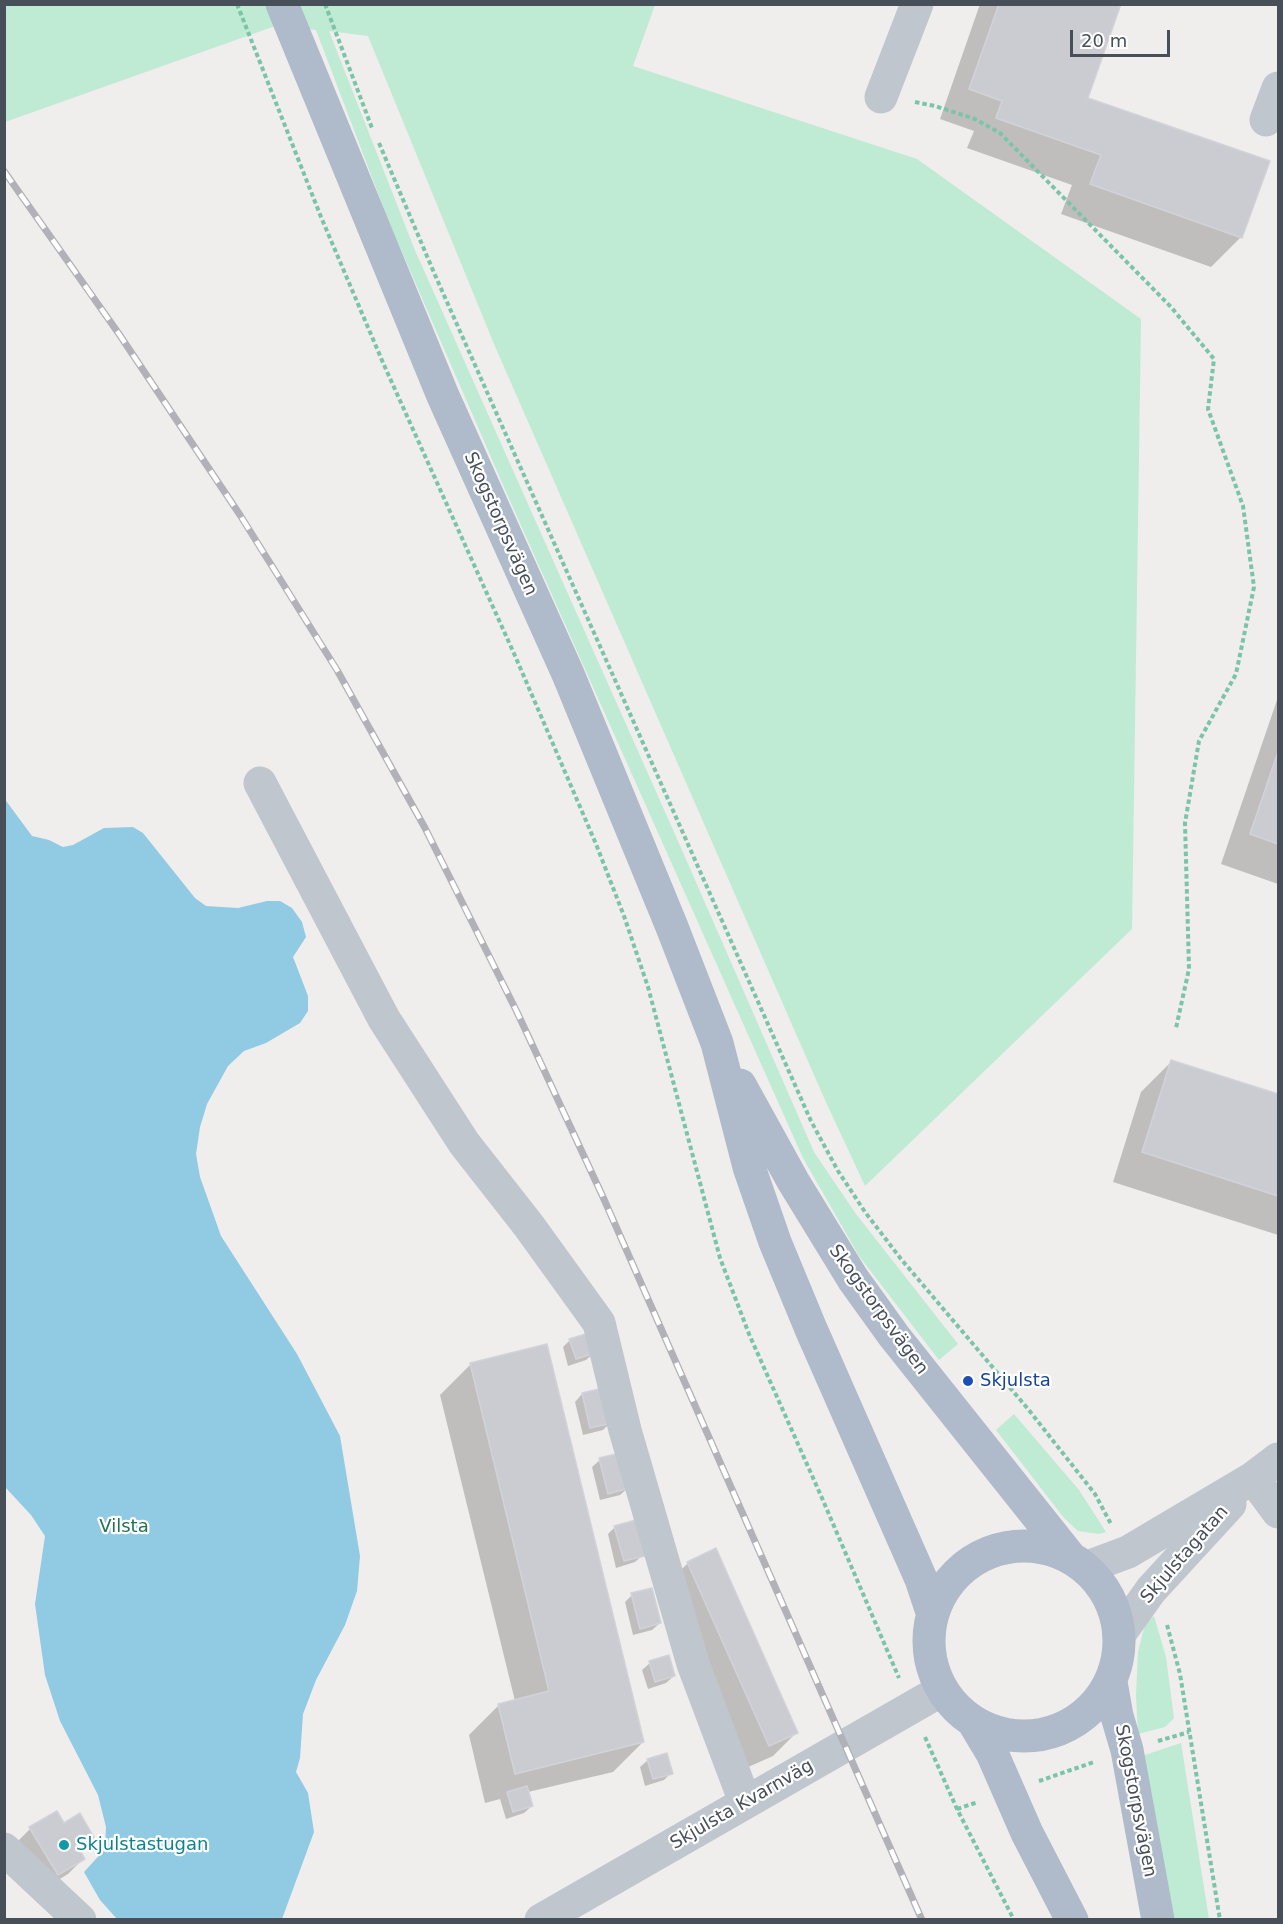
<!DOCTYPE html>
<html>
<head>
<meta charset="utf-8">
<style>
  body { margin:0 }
  #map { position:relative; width:1283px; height:1924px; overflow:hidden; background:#f0eded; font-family:"DejaVu Sans",sans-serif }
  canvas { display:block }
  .frame { position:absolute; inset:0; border:6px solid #474f59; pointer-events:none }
  .scale { position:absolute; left:1070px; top:30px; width:100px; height:27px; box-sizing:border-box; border:3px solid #474f59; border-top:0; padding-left:8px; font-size:18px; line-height:21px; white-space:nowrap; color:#474f59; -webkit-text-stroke:4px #fff; paint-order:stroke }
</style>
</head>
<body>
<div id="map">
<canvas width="1283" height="1924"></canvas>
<div class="frame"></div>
<div class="scale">20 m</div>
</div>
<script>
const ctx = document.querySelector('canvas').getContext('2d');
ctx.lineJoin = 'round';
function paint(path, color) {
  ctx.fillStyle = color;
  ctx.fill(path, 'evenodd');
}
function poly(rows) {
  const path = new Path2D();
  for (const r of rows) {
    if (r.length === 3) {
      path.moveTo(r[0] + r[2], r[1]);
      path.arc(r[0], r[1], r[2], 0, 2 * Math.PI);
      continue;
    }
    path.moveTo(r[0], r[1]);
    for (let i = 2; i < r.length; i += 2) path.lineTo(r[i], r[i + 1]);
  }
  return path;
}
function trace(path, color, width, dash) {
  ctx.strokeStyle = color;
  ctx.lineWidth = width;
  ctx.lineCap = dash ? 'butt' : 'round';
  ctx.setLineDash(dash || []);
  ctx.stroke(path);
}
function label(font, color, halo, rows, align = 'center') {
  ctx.font = font + ' "DejaVu Sans",sans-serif';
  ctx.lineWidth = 4.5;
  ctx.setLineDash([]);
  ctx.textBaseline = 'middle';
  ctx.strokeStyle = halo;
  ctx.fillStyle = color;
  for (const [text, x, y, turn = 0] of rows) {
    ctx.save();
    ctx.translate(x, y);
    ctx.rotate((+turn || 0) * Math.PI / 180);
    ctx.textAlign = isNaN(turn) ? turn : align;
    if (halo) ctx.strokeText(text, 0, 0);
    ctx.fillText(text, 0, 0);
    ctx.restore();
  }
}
const green = poly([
  [4,5,655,5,633,66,917,159,1141,319,1132,929,865,1186,825,1100,494,344,368,36,329,31,414,248,674,832,814,1152,856,1214,958,1344,939,1360,859,1256,803,1158,507,494,389,222,316,30,278,25,5,122],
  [1014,1414,1079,1490,1106,1532,1099,1534,1078,1531,1064,1518,996,1430],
  [1154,1616,1166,1657,1174,1718,1165,1727,1138,1734,1136,1696,1138,1652,1145,1624],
  [1181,1743,1209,1919,1173,1919,1142,1756]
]);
const water = poly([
  [4,798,32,836,49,840,63,847,73,845,104,828,133,827,143,833,195,898,206,906,238,908,267,901,280,901,292,908,302,922,306,937,293,957,308,996,308,1011,300,1023,266,1043,244,1051,228,1066,207,1104,200,1127,196,1154,200,1177,221,1236,297,1354,340,1436,360,1556,357,1591,345,1625,316,1680,303,1714,300,1758,296,1772,308,1793,314,1832,282,1919,117,1919,100,1900,84,1872,105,1849,106,1827,98,1795,60,1721,45,1675,35,1604,45,1536,31,1515,5,1487]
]);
const shadow = poly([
  [980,4,1120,4,1086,98,1241,237,1211,267,1061,214,1072,185,967,148,974,131,940,119],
  [1278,697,1278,884,1221,864],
  [1171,1062,1278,1096,1278,1235,1113,1182,1141,1092],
  [570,1340,594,1353,586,1360,568,1366,563,1347],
  [546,1346,643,1742,613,1772,528,1792,532,1806,524,1813,506,1819,500,1799,485,1803,469,1735,499,1705,515,1701,440,1395,470,1365],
  [582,1394,610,1423,603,1430,583,1435,575,1402],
  [600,1460,628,1488,620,1495,600,1500,592,1467],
  [615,1527,643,1555,635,1562,616,1568,608,1534],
  [688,1563,796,1733,773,1756,746,1768,665,1586],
  [632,1595,660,1623,652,1630,633,1635,625,1602],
  [650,1663,674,1676,666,1683,648,1689,642,1670],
  [648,1760,671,1773,664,1780,645,1786,640,1767],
  [63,1825,94,1840,80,1854,83,1859,68,1874,42,1890,15,1844,30,1829]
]);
const building = poly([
  [999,4,1121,4,1088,98,1270,161,1242,238,1090,184,1101,155,996,118,1002,101,969,89,999,4],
  [1278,752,1278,844,1250,834,1278,752],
  [1171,1060,1278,1094,1278,1196,1142,1152,1171,1060],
  [589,1333,595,1353,576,1359,569,1339,589,1333],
  [547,1344,644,1742,515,1774,498,1704,549,1691,470,1363,547,1344],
  [603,1388,612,1423,590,1428,582,1393,603,1388],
  [620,1453,629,1488,608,1494,599,1458,620,1453],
  [636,1520,645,1556,624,1561,614,1526,636,1520],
  [716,1548,798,1733,769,1746,687,1562,716,1548],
  [652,1588,661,1623,640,1629,631,1593,652,1588],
  [669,1655,675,1676,655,1682,649,1661,669,1655],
  [667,1753,673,1774,653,1779,647,1759,667,1753],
  [527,1786,533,1806,513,1812,507,1792,527,1786],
  [57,1811,64,1823,80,1813,96,1841,80,1850,85,1859,58,1875,29,1827,57,1811]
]);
const path = poly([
  [237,4,321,217,384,365,516,658,596,844,624,916,648,987,720,1258,749,1334,822,1498,899,1678],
  [325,4,372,128],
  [915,102,935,106,975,119,1000,133,1171,307,1214,359,1208,409,1243,506,1254,587,1236,674,1199,741,1185,823,1189,969,1176,1028],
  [379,143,435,275,811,1121,838,1171,865,1212,901,1259,1028,1409,1095,1494,1111,1524],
  [1167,1625,1180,1674,1220,1920],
  [925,1737,957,1809,1014,1920],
  [1158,1741,1189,1732],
  [1039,1781,1094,1762],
  [957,1809,978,1802]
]);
const minor = poly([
  [881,97,917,4],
  [1266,120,1278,88],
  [260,783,384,1019,464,1143,529,1226,599,1323,625,1430,693,1664,745,1802],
  [1253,1478,1278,1512],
  [1085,1568,1128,1552,1253,1478,1278,1459],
  [1119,1635,1151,1590,1230,1504],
  [4,1849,80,1920],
  [541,1920,942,1690]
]);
const major = poly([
  [282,4,443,396,568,674,672,927,717,1043,749,1167,775,1242,811,1329,921,1579,932,1612],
  [740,1085,793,1181,853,1279,894,1336,1070,1557],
  [1024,1641,95],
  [1111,1682,1117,1716,1127,1750,1158,1920],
  [974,1723,992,1753,1027,1833,1072,1920]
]);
const rail = poly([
  [4,171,119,334,240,515,337,670,425,828,517,1012,603,1197,922,1920]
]);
const markers = [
  [968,1381,6,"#1a4fb4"],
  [64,1845,6,"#0f9aa8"]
];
const streetNames = [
  ["Skogstorpsvägen",500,524,66],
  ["Skogstorpsvägen",878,1310,54],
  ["Skjulstagatan",1185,1555,-49],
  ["Skogstorpsvägen",1135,1801,79],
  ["Skjulsta Kvarnväg",742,1805,-30]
];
const transitNames = [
  ["Skjulsta",980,1381]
];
const parkNames = [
  ["Vilsta",124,1527]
];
const cultureNames = [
  ["Skjulstastugan",76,1845]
];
paint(green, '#bfead4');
paint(water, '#90cae3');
paint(shadow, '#0003');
paint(building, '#caccd2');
trace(building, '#d2d3d8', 1.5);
trace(path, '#7ac4a7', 4, [4.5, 3]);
trace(minor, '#bfc6ce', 33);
trace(major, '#afbaca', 33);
trace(rail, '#b0b2b7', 7);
trace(rail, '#fff', 4.5, [14]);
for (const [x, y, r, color] of markers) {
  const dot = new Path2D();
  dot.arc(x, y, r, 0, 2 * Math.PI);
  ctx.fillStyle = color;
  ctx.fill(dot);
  trace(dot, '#fff', 2);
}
label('18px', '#474f59', '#fff', streetNames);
label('18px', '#164399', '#fff', transitNames, 'left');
label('18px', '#1f7351', '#fff', parkNames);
label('18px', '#0d838f', '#fff', cultureNames, 'left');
</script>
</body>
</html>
